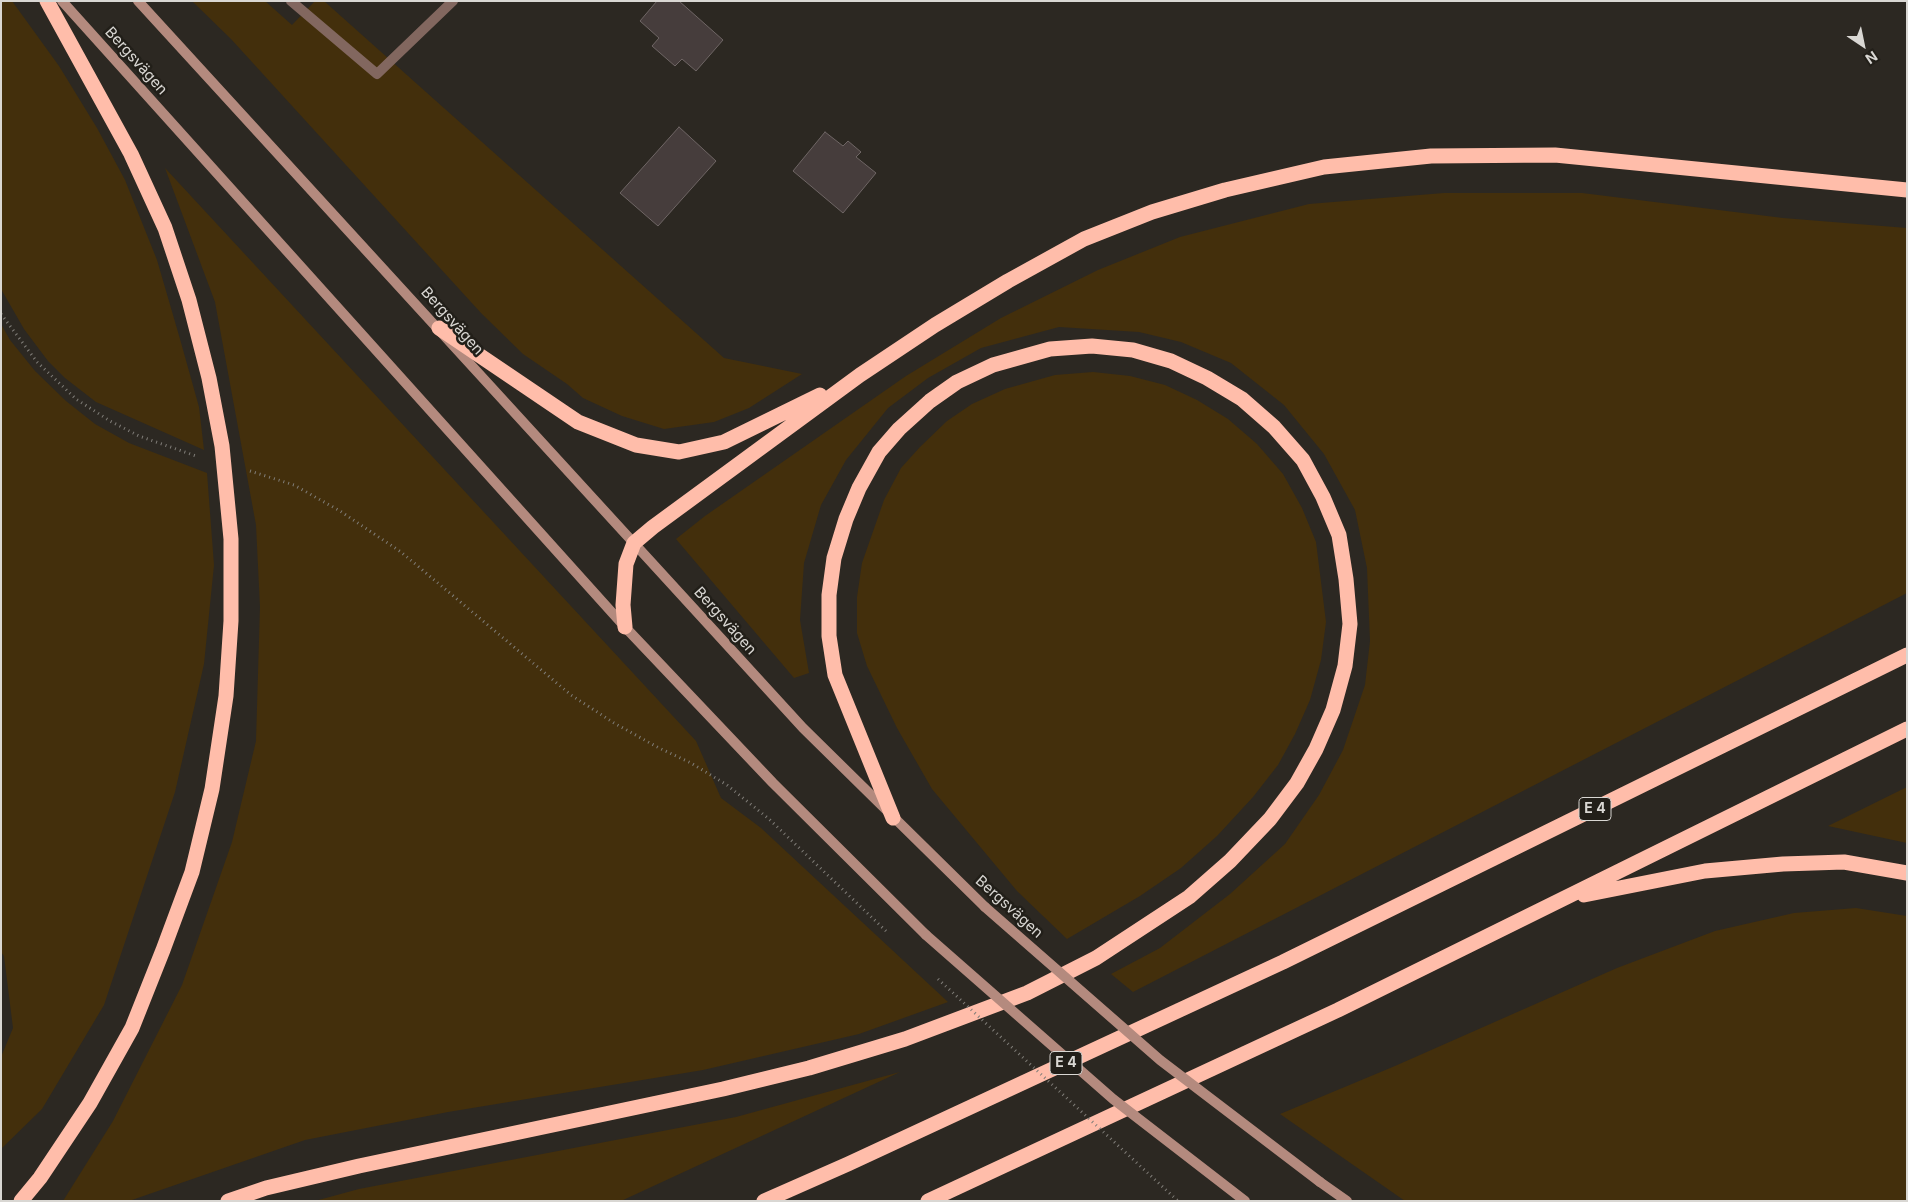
<!DOCTYPE html>
<html>
<head>
<meta charset="utf-8">
<style>
  body { margin:0 }
  #map { position:relative; width:1908px; height:1202px; overflow:hidden; background:#2c2822; font-family:Inter,sans-serif }
  canvas { display:block }
  .frame { position:absolute; inset:0; border:2px solid #d9d7d3; pointer-events:none }
  .north { position:absolute; left:1838px; top:20px; width:50px; height:50px; -webkit-text-stroke:4px #221f19; paint-order:stroke; rotate:146deg; font-size:14px; font-weight:700; line-height:20px; text-align:center; color:#d9d7d3 }
  .north::after { content:''; display:block; margin:auto; width:18px; height:22px; background:#d9d7d3; clip-path:polygon(50% 0,100% 100%,50% 72%,0 100%) }
</style>
</head>
<body>
<div id="map">
<canvas width="1908" height="1202"></canvas>
<div class="frame"></div>
<div class="north">N</div>
</div>
<script>
const ctx = document.querySelector('canvas').getContext('2d');
ctx.lineJoin = 'round';
function paint(path, color) {
  ctx.fillStyle = color;
  ctx.fill(path, 'evenodd');
}
function poly(rows) {
  const path = new Path2D();
  for (const r of rows) {
    path.moveTo(r[0], r[1]);
    for (let i = 2; i < r.length; i += 2) path.lineTo(r[i], r[i + 1]);
  }
  return path;
}
function trace(path, color, width, dash) {
  ctx.strokeStyle = color;
  ctx.lineWidth = width;
  ctx.lineCap = dash ? 'butt' : 'round';
  ctx.setLineDash(dash || []);
  ctx.stroke(path);
}
function label(font, color, halo, rows, align = 'center') {
  ctx.font = font + ' Inter,sans-serif';
  ctx.lineWidth = 5;
  ctx.setLineDash([]);
  ctx.textBaseline = 'middle';
  ctx.strokeStyle = halo;
  ctx.fillStyle = color;
  for (const [text, x, y, turn = 0] of rows) {
    ctx.save();
    ctx.translate(x, y);
    ctx.rotate((+turn || 0) * Math.PI / 180);
    ctx.textAlign = isNaN(turn) ? turn : align;
    if (halo) ctx.strokeText(text, 0, 0);
    ctx.fillText(text, 0, 0);
    ctx.restore();
  }
}
const green = poly([
  [1,1,12,1,59,66,97,128,125,180,157,260,180,339,199,407,204,450,96,402,65,378,48,361,24,329,1,289],
  [192,1,265,1,292,25,315,1,324,1,724,358,802,374,749,408,714,422,664,429,622,416,583,398,567,384,523,354,481,313,231,39],
  [165,168,696,741,721,798,761,828,948,1002,859,1034,703,1070,448,1112,305,1140,129,1201,63,1201,113,1121,182,985,232,842,256,741,260,607,256,525,215,302],
  [1444,193,1582,193,1783,218,1907,228,1907,593,1133,992,1111,974,1160,948,1230,894,1285,844,1319,795,1343,750,1365,685,1370,641,1367,568,1355,510,1324,454,1284,405,1231,363,1181,342,1139,332,1059,327,981,348,928,378,888,408,846,460,821,505,804,563,800,620,809,673,794,678,676,539,705,516,906,376,1001,318,1098,270,1180,237,1309,204],
  [1,324,10,340,35,371,66,401,95,424,129,443,207,473,214,565,204,664,175,792,104,1005,42,1109,1,1149,1,1057,13,1028,4,956,1,952],
  [1093,372,1130,376,1165,385,1197,400,1228,419,1257,444,1283,474,1302,508,1316,542,1326,622,1321,660,1310,700,1295,734,1278,765,1253,797,1217,836,1181,868,1140,896,1067,939,1017,891,932,789,897,728,867,666,857,633,857,597,862,563,884,500,901,468,920,447,947,421,972,404,1005,389,1055,375],
  [1907,787,1907,843,1828,826],
  [1856,908,1907,916,1907,1201,1405,1201,1280,1114,1395,1066,1617,968,1715,931,1794,913],
  [900,1072,621,1201,315,1201,359,1189,736,1117]
]);
const building = poly([
  [657,1,679,1,723,40,696,71,682,59,675,66,652,46,659,38,640,21,657,1],
  [679,127,716,161,658,226,620,193,679,127],
  [825,132,843,146,848,141,861,152,856,157,876,173,843,213,793,171,825,132]
]);
const path = poly([
  [1,314,37,362,76,399,110,421,139,436,196,456],
  [250,471,294,485,340,511,401,552,571,695,614,723,659,748,691,763,727,785,769,819,886,931]
]);
const service = poly([
  [291,1,377,74,453,1]
]);
const secondary = poly([
  [62,1,625,627,773,783,926,935],
  [138,1,803,728,985,907],
  [1320,1182,1347,1201]
]);
const motorway = poly([
  [439,328,578,422,636,445,679,452,724,442,820,395],
  [625,627,623,605,626,564,634,543,653,527,860,375,935,325,1008,281,1084,239,1152,212,1225,190,1324,167,1431,156,1555,155,1907,190],
  [1584,895,1705,871,1783,864,1844,862,1907,873],
  [21,1201,40,1178,90,1103,132,1028,163,950,192,872,212,789,226,696,231,621,231,539,222,446,209,378,189,300,165,228,131,154,47,1],
  [228,1201,266,1188,359,1166,723,1089,809,1068,905,1039,1027,993,1096,958,1189,897,1230,861,1270,819,1297,783,1316,749,1333,710,1345,666,1350,624,1346,579,1339,535,1323,497,1303,460,1274,427,1242,399,1207,378,1171,361,1133,350,1092,346,1050,349,993,365,957,382,930,401,899,429,879,452,859,488,846,519,834,558,829,595,829,636,835,675,893,818],
  [764,1201,848,1164,1283,962,1907,655],
  [928,1201,1338,1010,1907,729]
]);
const pathBridge = poly([
  [938,979,1178,1201]
]);
const secondaryBridge = poly([
  [985,907,1160,1060,1320,1182],
  [926,935,1113,1099,1245,1201]
]);
const shields = [
  [1595,809,32],
  [1066,1063,32]
];
const shieldNames = [
  ["E 4",1595,809],
  ["E 4",1066,1063]
];
const streetNames = [
  ["Bergsvägen",136,61,48],
  ["Bergsvägen",452,321,48],
  ["Bergsvägen",725,621,48],
  ["Bergsvägen",1009,907,42]
];
paint(green, '#432f0c');
paint(building, '#463d3c');
trace(building, '#6f6665', 1);
trace(path, '#817e79', 3, [1, 4]);
trace(service, '#82675f', 10);
trace(secondary, '#b48a7e', 10);
trace(motorway, '#ffbdaa', 15);
trace(pathBridge, '#817e79', 3, [1, 4]);
trace(secondaryBridge, '#b48a7e', 10);
for (const [x, y, w] of shields) {
  const box = new Path2D();
  box.roundRect(x - w / 2, y - 11.5, w, 23, 4);
  ctx.fillStyle = '#221f19';
  ctx.fill(box);
  trace(box, '#d9d7d3', 1);
}
label('bold 14px', '#d9d7d3', null, shieldNames);
label('15px', '#d9d7d3', '#221f19', streetNames);
</script>
</body>
</html>
